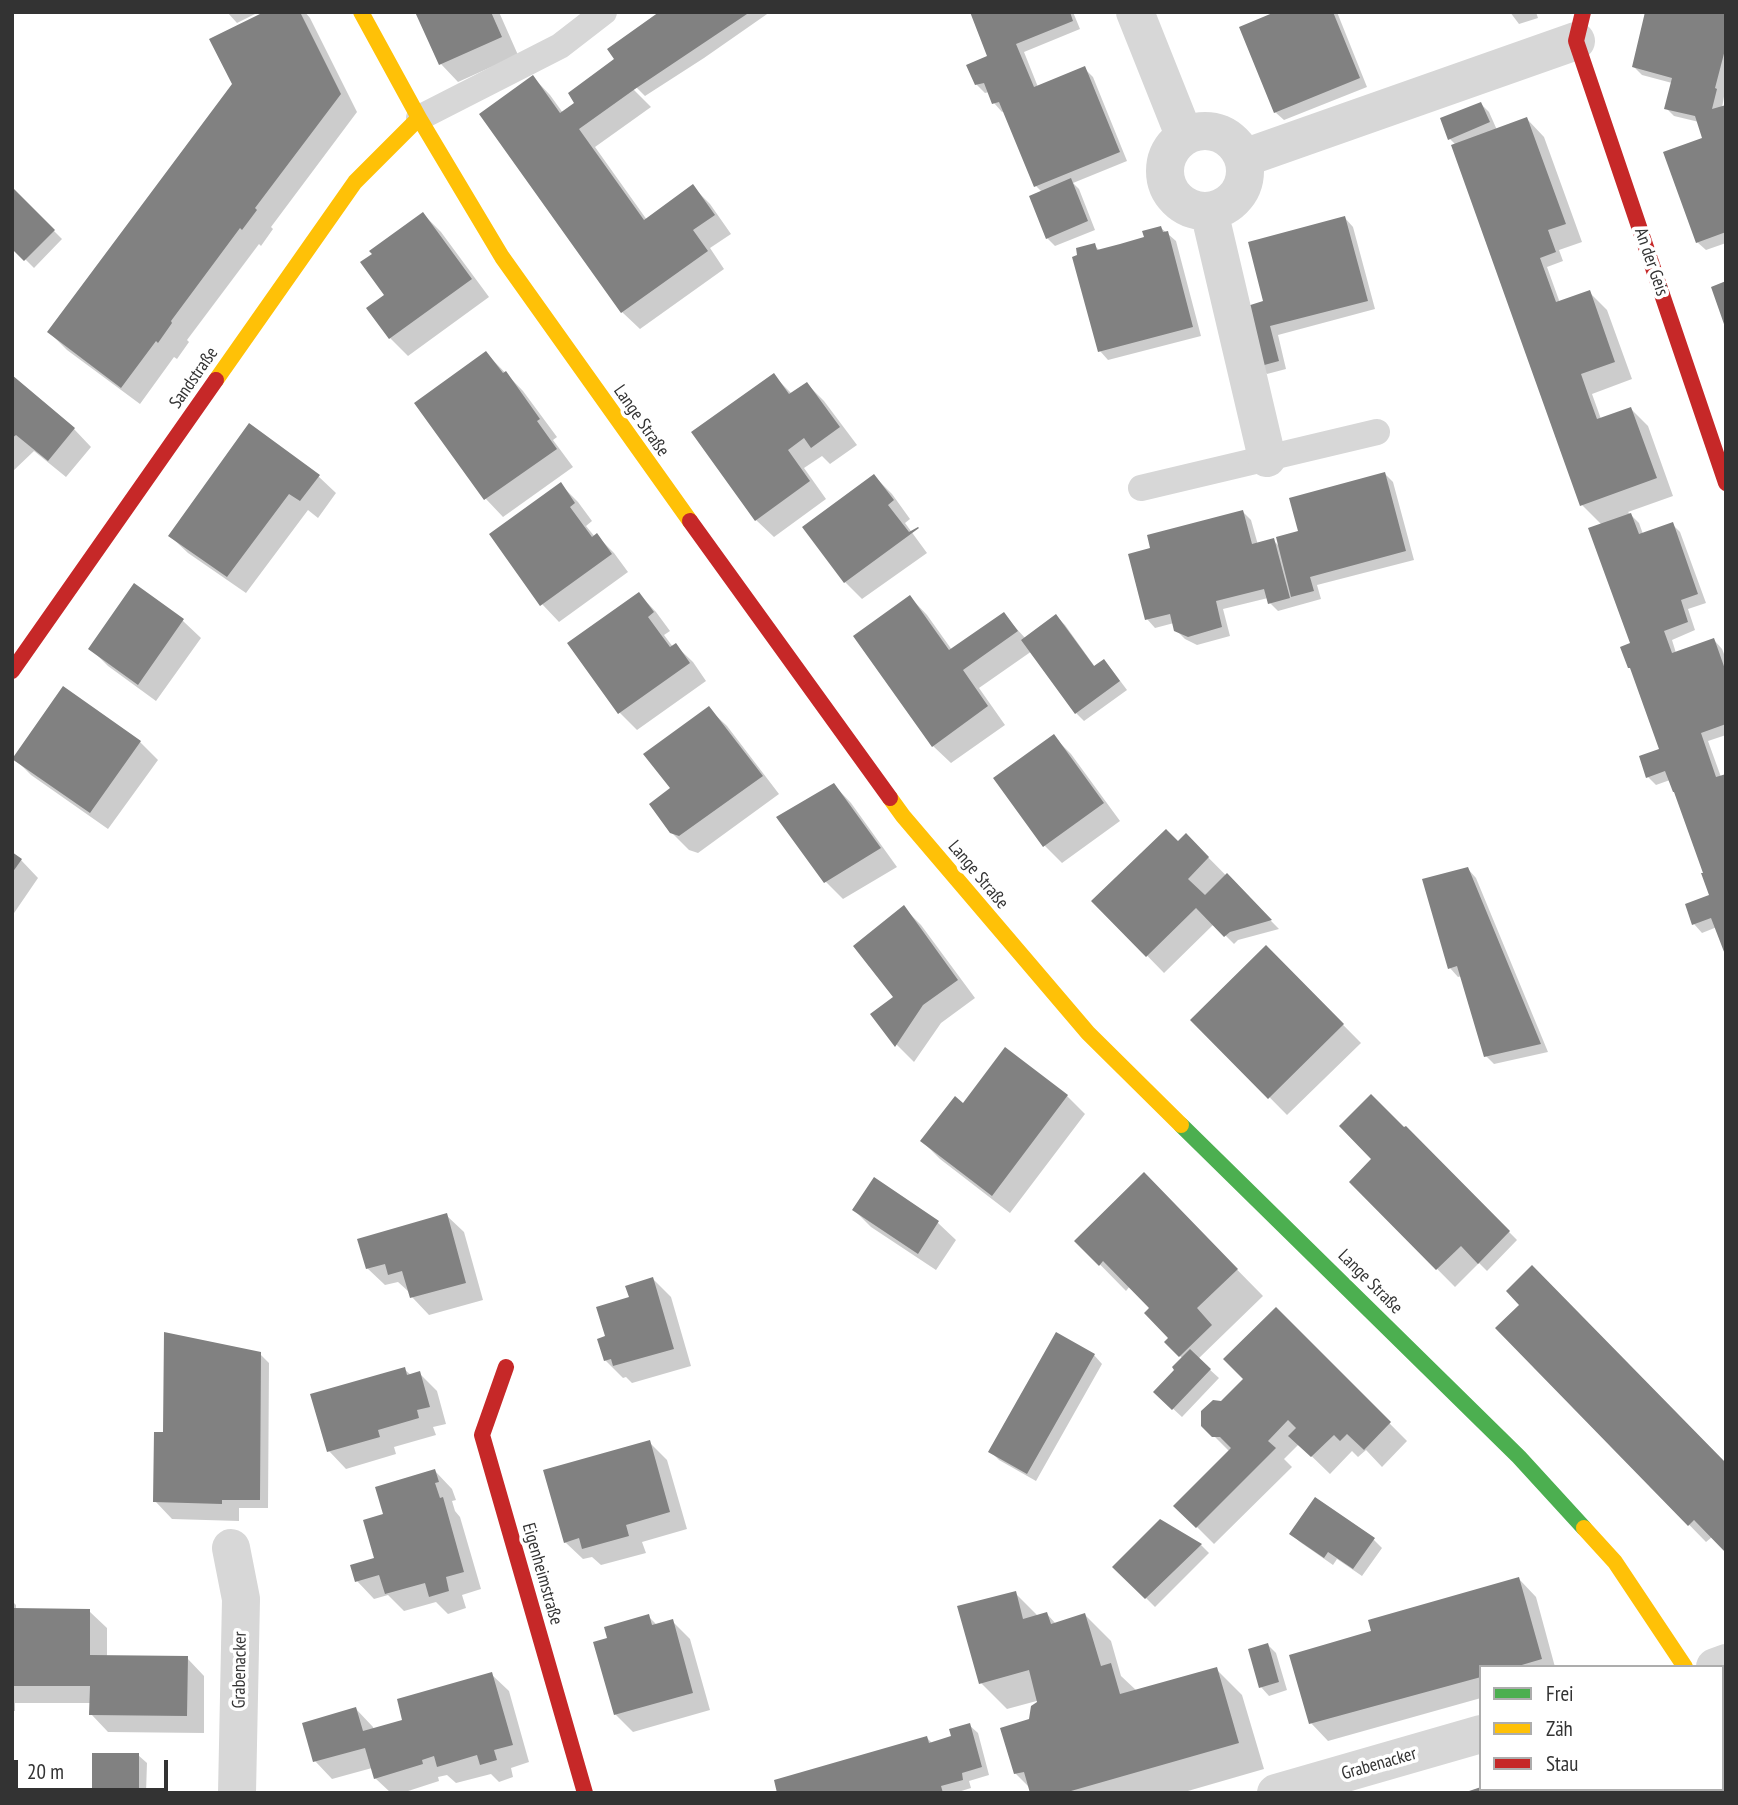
<!DOCTYPE html>
<html>
<head>
<meta charset="utf-8">
<style>
  body { margin:0 }
  #map { position:relative; width:1738px; height:1805px; overflow:hidden; background:#fff; font-family:"PT Sans Narrow",sans-serif }
  canvas { display:block }
  .frame { position:absolute; inset:0; border:14px solid #333; pointer-events:none }
  .legend { position:absolute; left:1479px; top:1665px; width:245px; height:126px; box-sizing:border-box; background:#fff; border:2px solid #adadad; margin:0; padding:9px 12px; list-style:none; font-size:21px; color:#333 }
  .legend li { display:flex; align-items:center; gap:14px; height:35px }
  .legend b { width:35px; border:2px solid #adadad }
  .scale { position:absolute; left:14px; top:1760px; width:154px; height:32px; box-sizing:border-box; border:4px solid #333; border-top:0; padding-left:9px; font-size:21px; line-height:24px; white-space:nowrap; color:#333; -webkit-text-stroke:5px #fff; paint-order:stroke }
</style>
</head>
<body>
<div id="map">
<canvas width="1738" height="1805"></canvas>
<div class="frame"></div>
<ul class="legend">
<li><b style="height:9px;background:#4caf50"></b>Frei</li>
<li><b style="height:9px;background:#ffc107"></b>Zäh</li>
<li><b style="height:9px;background:#c62828"></b>Stau</li>
</ul>
<div class="scale">20 m</div>
</div>
<script>
const ctx = document.querySelector('canvas').getContext('2d');
ctx.lineJoin = 'round';
function paint(path, color) {
  ctx.fillStyle = color;
  ctx.fill(path, 'evenodd');
}
function poly(rows) {
  const path = new Path2D();
  for (const r of rows) {
    if (r.length === 3) {
      path.moveTo(r[0] + r[2], r[1]);
      path.arc(r[0], r[1], r[2], 0, 2 * Math.PI);
      continue;
    }
    path.moveTo(r[0], r[1]);
    for (let i = 2; i < r.length; i += 2) path.lineTo(r[i], r[i + 1]);
  }
  return path;
}
function trace(path, color, width, dash) {
  ctx.strokeStyle = color;
  ctx.lineWidth = width;
  ctx.lineCap = dash ? 'butt' : 'round';
  ctx.setLineDash(dash || []);
  ctx.stroke(path);
}
function label(font, color, halo, rows, align = 'center') {
  ctx.font = font + ' "PT Sans Narrow",sans-serif';
  ctx.lineWidth = 7;
  ctx.setLineDash([]);
  ctx.textBaseline = 'middle';
  ctx.strokeStyle = halo;
  ctx.fillStyle = color;
  for (const [text, x, y, turn = 0] of rows) {
    ctx.save();
    ctx.translate(x, y);
    ctx.rotate((+turn || 0) * Math.PI / 180);
    ctx.textAlign = isNaN(turn) ? turn : align;
    if (halo) ctx.strokeText(text, 0, 0);
    ctx.fillText(text, 0, 0);
    ctx.restore();
  }
}
const shadow = poly([
  [227,12,259,12,237,23],
  [268,12,305,12,310,18,357,112,271,227,273,229,261,246,259,244,187,340,189,342,177,359,174,357,140,404,67,350,49,332,234,84],
  [417,12,499,12,518,55,458,82,441,64],
  [661,12,770,12,704,58,645,96,630,81,628,84,651,107,595,147,647,220,693,187,710,204,731,234,710,248,724,269,640,329,622,312,533,77,550,95,563,113,577,103],
  [972,12,1073,12,1080,29,1024,52,1038,87,1084,68,1093,77,1127,161,1073,183,1079,189,1095,230,1055,246,1047,238,1042,192,1036,186,1005,111,1002,112,994,103,989,92,985,93,976,84,990,57],
  [1280,12,1337,12,1367,87,1284,120,1275,112],
  [1510,12,1536,12,1538,18,1519,24],
  [1726,12,1726,85,1722,108,1726,107,1726,243,1706,250,1697,242,1704,139,1699,122,1674,116,1666,108,1672,83,1642,75,1634,67],
  [1481,104,1489,112,1497,130,1527,119,1544,137,1582,242,1559,250,1563,261,1547,267,1560,303,1589,292,1607,310,1632,379,1592,394,1601,419,1631,409,1648,426,1673,496,1628,512,1639,523,1643,534,1672,524,1680,532,1706,603,1688,609,1695,630,1672,640,1676,653,1714,640,1722,649,1726,659,1726,735,1708,741,1721,777,1717,927,1702,933,1694,924,1711,896,1705,874,1670,780,1656,785,1648,777,1661,750,1602,525,1582,505,1456,145,1450,139],
  [12,189,62,239,34,268,12,246],
  [423,214,441,232,489,297,408,356,390,338,368,308,387,295],
  [1345,218,1353,227,1375,309,1278,335,1286,369,1267,374,1258,366,1265,303],
  [1161,228,1176,241,1201,336,1108,360,1100,351,1094,245,1100,251,1146,238],
  [486,353,523,391,557,437,553,440,573,467,503,517,486,499,417,403],
  [773,375,792,394,807,384,824,401,857,445,830,464,822,456,804,468,826,499,774,537,756,520],
  [12,378,74,429,91,447,66,477,34,451,12,472],
  [1385,474,1393,482,1414,560,1317,585,1321,599,1278,611,1270,603,1268,598,1223,609,1230,636,1197,645,1185,639,1176,630,1174,623,1155,628,1147,619,1152,549,1243,512,1251,520,1258,545,1273,540,1280,547],
  [318,476,336,493,318,518,308,510,246,593,188,553,170,536],
  [874,476,892,494,910,519,905,523,927,553,862,599,845,582],
  [561,485,578,502,592,521,586,526,595,537,597,536,614,553,628,572,559,622,542,604],
  [134,586,183,621,201,638,156,701,108,666,90,648],
  [639,594,656,612,670,631,664,635,673,647,675,645,693,662,706,681,637,730,620,713,570,644],
  [910,597,927,615,952,650,1003,614,1026,639,1056,616,1065,625,1095,667,1104,661,1112,670,1127,690,1084,721,1076,713,1032,651,979,688,1005,725,951,763,933,746],
  [709,709,727,726,779,794,698,853,689,850,671,832],
  [1053,736,1071,754,1120,821,1062,863,1045,846],
  [140,742,158,760,108,829,31,775,14,758],
  [834,785,851,803,897,867,843,899,826,882],
  [1186,835,1279,929,1238,940,1234,944,1214,924,1164,973,1094,901,1178,843],
  [12,854,21,860,38,878,12,916],
  [1468,869,1476,878,1548,1052,1494,1064,1486,1056,1462,976,1458,977,1450,968],
  [904,908,921,925,975,998,941,1023,914,1062,897,1045,872,1014,895,997],
  [1266,947,1361,1043,1287,1115,1193,1020],
  [1067,1096,1085,1114,1010,1213,940,1159,922,1141,963,1105],
  [1406,1128,1517,1240,1487,1271,1479,1263,1455,1287,1351,1182],
  [1144,1175,1263,1296,1198,1359,1219,1378,1182,1417,1155,1392,1176,1370,1183,1359,1166,1342,1170,1338,1151,1307,1130,1286,1126,1291,1077,1241],
  [874,1180,938,1223,956,1240,936,1270,871,1227,854,1210],
  [446,1215,464,1232,483,1300,429,1315,412,1297,410,1291,408,1291,398,1282,385,1285,367,1268],
  [653,1279,671,1297,691,1366,632,1383,626,1377,623,1378,605,1360,607,1337,631,1298],
  [1276,1309,1407,1441,1382,1467,1366,1450,1358,1457,1352,1451,1330,1474,1299,1444,1284,1459,1292,1467,1214,1544,1176,1506,1230,1452,1203,1425,1222,1402,1245,1379],
  [1497,1328,1712,1537,1706,1542],
  [260,1354,269,1363,268,1508,239,1508,239,1521,172,1519,155,1501,165,1434],
  [1094,1355,1102,1364,1036,1481,999,1460,991,1452],
  [404,1369,411,1375,419,1373,437,1391,446,1424,433,1427,436,1435,394,1447,396,1454,346,1469,329,1451],
  [649,1442,667,1460,687,1529,642,1542,646,1553,601,1565,592,1557,583,1559,565,1542],
  [435,1471,452,1489,456,1500,452,1501,455,1511,460,1517,481,1589,462,1595,466,1608,448,1614,436,1602,404,1611,388,1595,374,1599,357,1581,376,1559,385,1515],
  [1291,1534,1374,1540,1382,1548,1362,1576,1337,1559,1333,1565,1300,1542],
  [1201,1545,1209,1553,1155,1607,1115,1567],
  [1519,1579,1536,1597,1555,1667,1481,1667,1481,1698,1328,1741,1311,1723],
  [1015,1593,1039,1617,1047,1614,1056,1624,1085,1615,1111,1641,1121,1676,1137,1691,1216,1669,1242,1695,1264,1769,1181,1793,1032,1793,1031,1789,1015,1773,1030,1721,1044,1699,1007,1709,981,1683],
  [12,1601,16,1605,16,1610,89,1611,107,1628,107,1657,187,1658,204,1676,204,1733,108,1732,91,1714,91,1703,15,1703,15,1711,12,1711],
  [648,1616,658,1626,672,1621,690,1639,710,1710,633,1732,615,1714,609,1640],
  [1268,1645,1276,1653,1287,1690,1269,1696,1261,1687],
  [491,1674,509,1691,529,1762,511,1768,513,1777,499,1782,491,1774,456,1783,447,1775,438,1777,439,1781,402,1793,391,1793,375,1778,372,1768,332,1779,315,1761,356,1709,373,1727,374,1730,405,1721],
  [969,1725,978,1733,989,1775,969,1781,971,1788,955,1793,779,1793,927,1738,932,1743,953,1738],
  [138,1755,147,1763,146,1793,93,1793]
]);
const building = poly([
  [264,12,300,12,341,94,255,208,257,210,242,230,240,228,171,321,172,323,158,343,156,341,121,388,47,332,232,84,209,39],
  [415,12,491,12,502,37,439,65],
  [659,12,750,12,635,89,579,129,644,220,693,184,715,215,693,230,708,251,621,313,479,114,533,75,560,113,574,103,568,93,614,59,607,49],
  [970,12,1070,12,1073,21,1016,44,1034,87,1085,66,1120,152,1034,187,999,102,992,104,984,83,975,85,966,65,987,56],
  [1275,12,1333,12,1360,78,1274,113,1239,27],
  [1645,12,1726,12,1726,46,1715,88,1717,89,1712,109,1726,105,1726,232,1696,243,1663,152,1702,138,1695,116,1664,109,1672,78,1632,67],
  [1481,102,1490,122,1448,140,1440,118],
  [1527,117,1566,224,1548,230,1556,252,1540,258,1556,302,1590,290,1615,362,1581,374,1589,397,1597,419,1631,407,1657,478,1580,506,1451,145],
  [1071,178,1088,221,1046,239,1029,196],
  [12,187,55,230,24,261,12,249],
  [423,212,472,279,389,339,366,308,384,295,360,262,372,254,369,251],
  [1345,216,1368,301,1270,326,1279,361,1257,367,1241,308,1263,301,1248,242],
  [1161,226,1163,232,1168,231,1193,327,1098,352,1072,257,1077,255,1076,248,1095,243,1097,250,1120,244,1144,237,1142,231],
  [1726,281,1726,327,1725,327,1711,287],
  [486,351,503,373,506,371,540,419,537,421,557,449,484,500,414,403],
  [774,373,789,394,807,382,840,427,811,448,804,438,788,450,810,481,755,521,691,432],
  [12,375,75,428,48,461,16,435,12,438],
  [249,423,320,475,300,501,289,494,227,577,168,536],
  [1385,472,1406,551,1310,577,1314,591,1291,597,1276,537,1298,531,1289,498],
  [874,474,894,500,888,505,909,532,918,527,919,528,844,583,802,527],
  [561,482,575,503,570,507,592,537,597,533,612,554,540,606,489,534],
  [1243,510,1252,544,1274,538,1290,598,1268,604,1264,589,1216,601,1222,627,1188,637,1174,631,1170,614,1145,620,1128,554,1150,548,1147,535],
  [1631,513,1639,534,1673,522,1698,594,1681,600,1688,622,1664,631,1672,653,1714,638,1726,672,1726,724,1701,733,1716,777,1726,774,1726,957,1711,918,1692,925,1685,904,1709,895,1701,873,1703,873,1674,792,1673,792,1665,771,1646,778,1639,756,1659,749,1630,668,1628,668,1620,647,1630,643,1588,528],
  [134,583,184,619,138,685,88,649],
  [639,592,654,612,648,617,670,647,676,643,690,663,618,714,567,643],
  [910,595,949,650,1004,612,1018,631,963,670,988,706,932,747,853,636],
  [1056,614,1094,666,1104,659,1120,681,1075,714,1021,640],
  [63,686,141,741,90,813,12,759],
  [709,706,763,776,679,836,670,833,649,804,670,788,643,754],
  [1054,734,1104,803,1043,847,993,778],
  [834,783,881,848,824,883,776,817],
  [1166,829,1178,841,1186,833,1209,857,1188,879,1205,895,1227,873,1272,920,1230,932,1224,937,1196,908,1146,957,1091,901],
  [12,852,22,859,12,873],
  [1468,867,1541,1044,1484,1057,1457,966,1448,969,1422,879],
  [904,905,958,980,923,1005,895,1047,870,1014,893,997,853,946],
  [1266,945,1344,1024,1268,1099,1190,1020],
  [1005,1047,1068,1095,992,1196,920,1141,955,1096,963,1103],
  [1371,1094,1404,1127,1406,1126,1510,1231,1478,1264,1461,1246,1436,1270,1349,1182,1371,1159,1339,1126],
  [1144,1172,1238,1269,1197,1308,1212,1325,1179,1357,1164,1342,1168,1338,1144,1313,1149,1308,1103,1261,1099,1266,1074,1241],
  [874,1177,939,1221,918,1254,852,1210],
  [447,1213,466,1283,410,1298,402,1271,388,1275,385,1264,366,1269,357,1239],
  [1532,1265,1726,1463,1726,1553,1694,1520,1688,1526,1495,1328,1519,1305,1506,1291],
  [653,1277,674,1349,613,1366,611,1359,604,1361,597,1339,605,1336,596,1307,629,1297,625,1286],
  [1276,1307,1391,1422,1364,1450,1347,1434,1340,1441,1334,1435,1311,1457,1288,1436,1296,1428,1288,1420,1268,1441,1276,1448,1196,1528,1173,1506,1231,1448,1220,1437,1212,1437,1201,1426,1201,1411,1213,1400,1221,1401,1243,1379,1223,1359],
  [164,1332,261,1352,260,1500,222,1500,222,1504,153,1502,154,1432,163,1432],
  [1056,1332,1095,1354,1027,1474,988,1452],
  [1190,1349,1211,1369,1172,1410,1153,1392,1174,1370,1172,1367],
  [405,1367,407,1375,420,1371,430,1407,417,1410,419,1418,378,1430,380,1437,327,1452,310,1394],
  [650,1440,670,1512,626,1525,629,1536,582,1549,579,1538,564,1543,543,1470],
  [435,1469,439,1482,435,1483,440,1498,443,1497,464,1572,446,1577,449,1591,429,1597,425,1583,385,1594,379,1575,355,1582,350,1565,374,1558,363,1520,383,1514,375,1487],
  [1315,1497,1375,1538,1353,1569,1328,1552,1324,1558,1289,1534],
  [1160,1519,1202,1544,1145,1599,1112,1567],
  [1519,1577,1542,1659,1515,1667,1481,1667,1481,1677,1309,1724,1289,1655,1371,1631,1368,1620],
  [1016,1591,1023,1619,1047,1612,1051,1624,1085,1613,1101,1666,1111,1663,1120,1694,1217,1667,1239,1743,1064,1793,1030,1793,1024,1772,1014,1774,1000,1728,1029,1719,1031,1706,1037,1702,1029,1670,979,1684,957,1606],
  [12,1608,90,1609,90,1655,188,1656,187,1716,89,1715,90,1686,12,1686],
  [649,1614,652,1625,673,1619,693,1693,614,1715,593,1642,607,1638,604,1627],
  [1268,1643,1279,1682,1259,1688,1248,1649],
  [492,1672,513,1745,494,1750,497,1760,480,1765,477,1755,437,1767,434,1756,422,1760,423,1764,374,1779,365,1748,313,1762,302,1723,356,1707,363,1731,402,1720,397,1699],
  [970,1723,982,1767,962,1773,963,1780,941,1786,943,1793,777,1793,774,1780,927,1736,929,1743,951,1736,949,1729],
  [92,1753,139,1753,139,1793,92,1793],
  [1481,1787,1481,1789,1576,1789,1577,1793,1463,1793],
  [1578,1789,1663,1789,1665,1793,1579,1793]
]);
const lane = poly([
  [419,118,560,46,604,12],
  [1141,488,1377,432]
]);
const street = poly([
  [1135,12,1184,135],
  [1205,171,40],
  [1244,158,1576,41],
  [1209,211,1267,458],
  [231,1548,241,1599,237,1793],
  [1715,1667,1726,1663],
  [1276,1793,1481,1734]
]);
const fast = poly([
  [1181,1125,1519,1457,1584,1528]
]);
const slow = poly([
  [361,12,419,118,502,257,690,521],
  [216,380,355,182,419,118],
  [890,798,903,816,1088,1033,1181,1125],
  [1584,1528,1615,1562,1685,1667],
  [1722,1732,1726,1738]
]);
const jam = poly([
  [1583,12,1576,41,1726,483],
  [690,521,890,798],
  [12,671,216,380],
  [506,1367,482,1435,585,1793]
]);
const streetNames = [
  ["An der Geis",1651,262,71],
  ["Sandstraße",194,378,-55],
  ["Lange Straße",641,421,55],
  ["Lange Straße",978,875,50],
  ["Lange Straße",1370,1282,45],
  ["Eigenheimstraße",542,1574,74],
  ["Grabenacker",240,1670,-89],
  ["Grabenacker",1379,1764,-16]
];
paint(shadow, '#0003');
paint(building, '#818181');
trace(lane, '#d7d7d7', 26);
trace(street, '#d7d7d7', 38);
trace(fast, '#4caf50', 16);
trace(slow, '#ffc107', 16);
trace(jam, '#c62828', 16);
label('18px', '#333', '#fff', streetNames);
</script>
</body>
</html>
